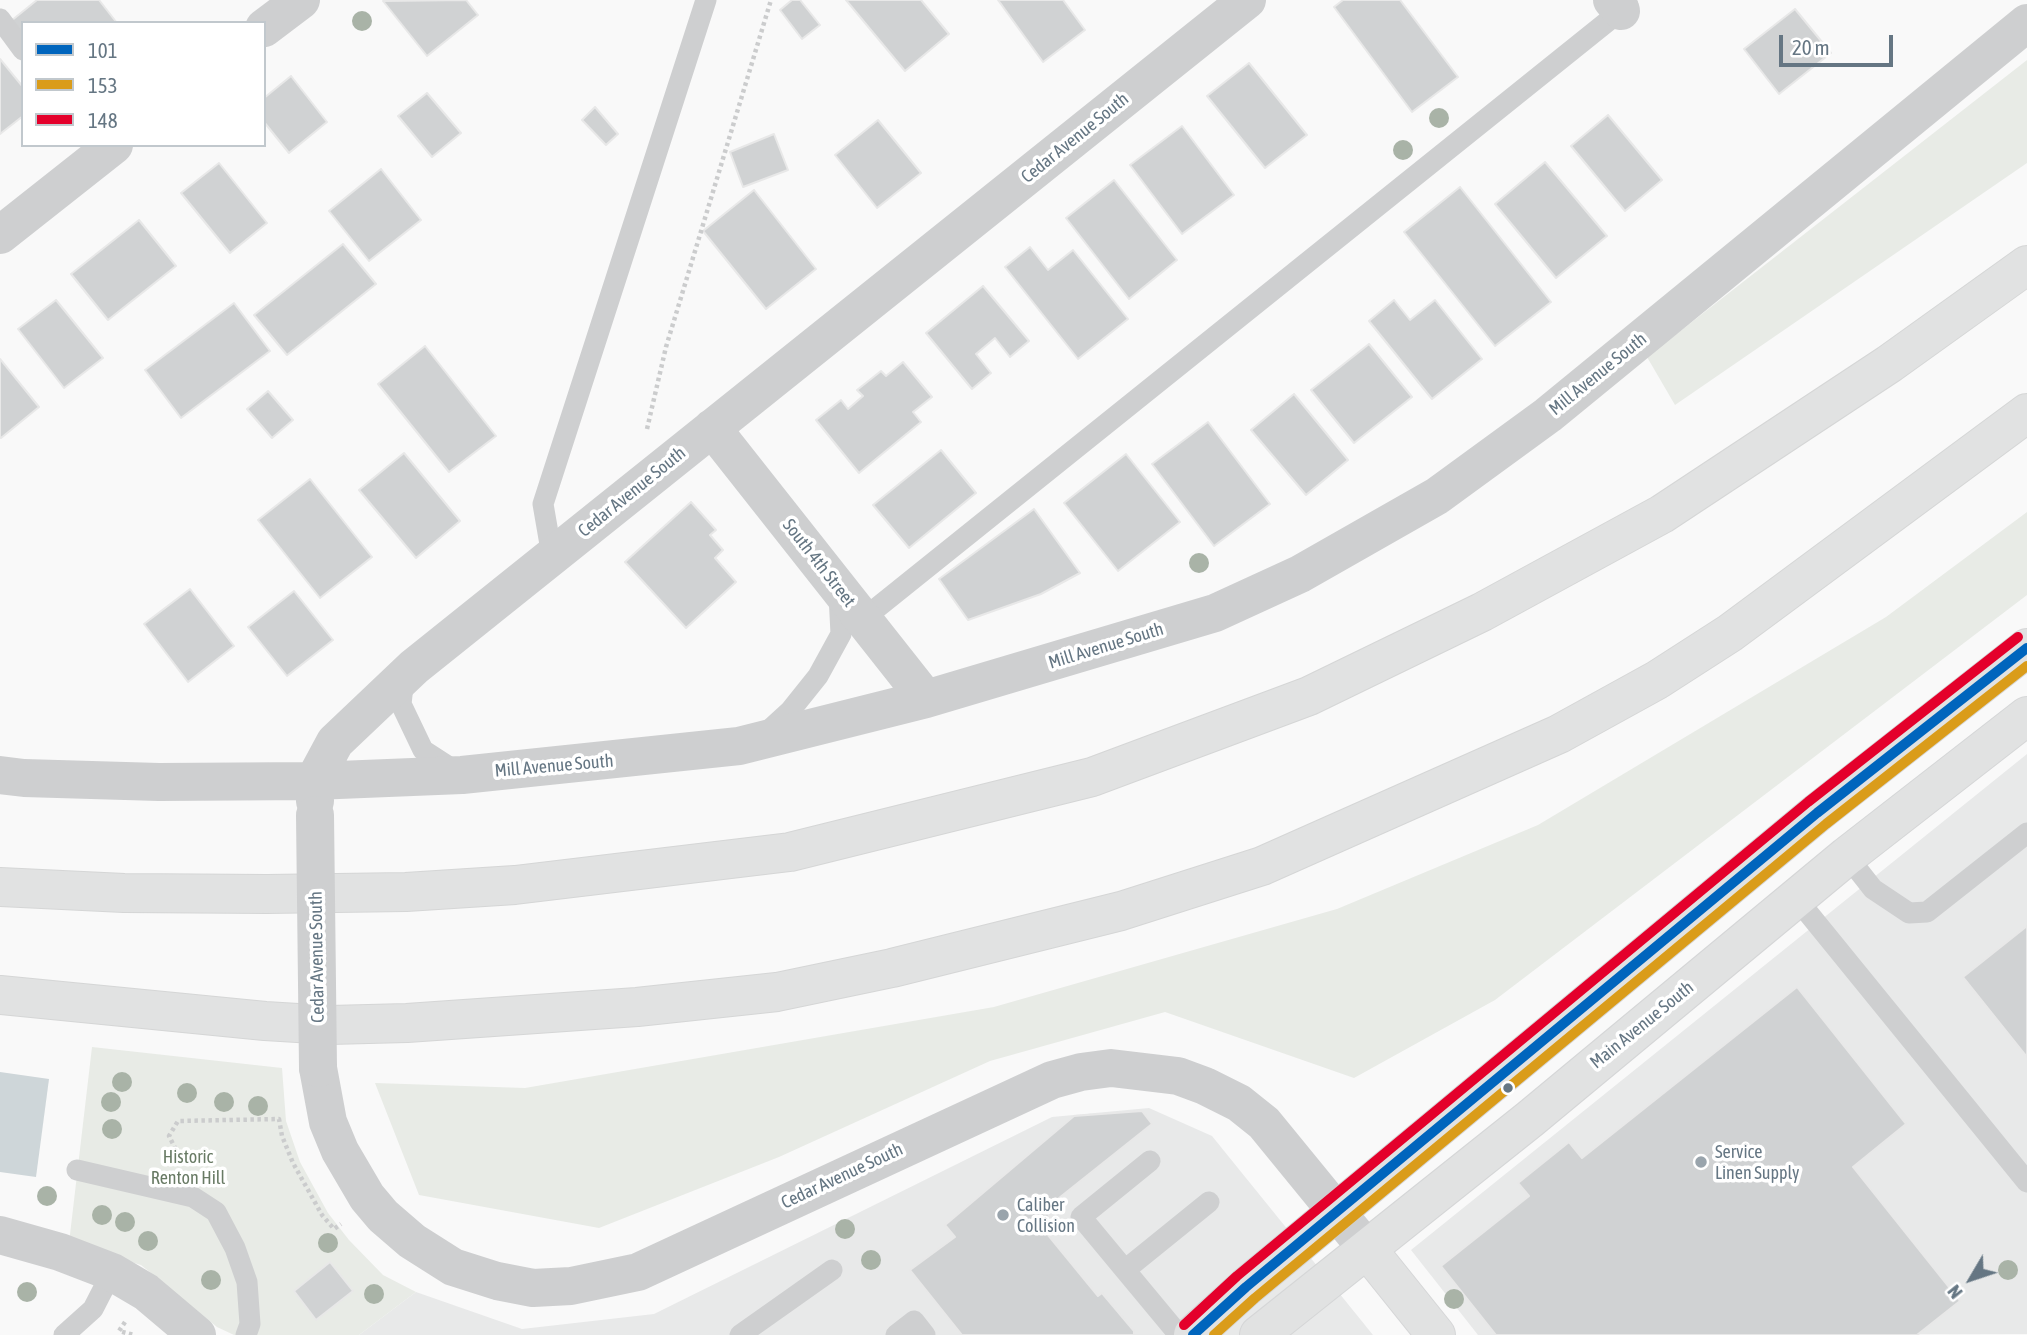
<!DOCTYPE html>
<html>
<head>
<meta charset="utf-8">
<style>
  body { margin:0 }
  #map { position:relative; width:2027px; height:1335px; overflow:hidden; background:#f9f9f9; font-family:"Asap Condensed",sans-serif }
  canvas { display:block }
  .legend { position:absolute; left:21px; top:21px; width:245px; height:126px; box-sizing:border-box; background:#fff; border:2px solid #c1c8cd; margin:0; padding:9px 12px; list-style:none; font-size:21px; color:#657683 }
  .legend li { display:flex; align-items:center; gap:14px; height:35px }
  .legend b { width:35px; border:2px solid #c1c8cd }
  .north { position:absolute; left:1936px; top:1244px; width:70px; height:70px; -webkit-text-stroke:5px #fff; paint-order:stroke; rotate:231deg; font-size:19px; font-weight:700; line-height:28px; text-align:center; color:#657683 }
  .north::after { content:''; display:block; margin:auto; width:24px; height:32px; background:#657683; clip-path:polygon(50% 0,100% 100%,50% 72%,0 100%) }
  .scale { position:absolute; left:1779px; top:35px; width:114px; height:32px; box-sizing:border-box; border:4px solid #657683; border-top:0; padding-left:9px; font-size:21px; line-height:24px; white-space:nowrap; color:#657683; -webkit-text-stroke:5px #fff; paint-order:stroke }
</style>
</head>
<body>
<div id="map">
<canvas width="2027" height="1335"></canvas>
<ul class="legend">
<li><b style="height:9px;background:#0065bd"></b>101</li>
<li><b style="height:9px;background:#da9c1a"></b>153</li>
<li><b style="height:9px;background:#e4002b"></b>148</li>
</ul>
<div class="north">N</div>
<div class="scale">20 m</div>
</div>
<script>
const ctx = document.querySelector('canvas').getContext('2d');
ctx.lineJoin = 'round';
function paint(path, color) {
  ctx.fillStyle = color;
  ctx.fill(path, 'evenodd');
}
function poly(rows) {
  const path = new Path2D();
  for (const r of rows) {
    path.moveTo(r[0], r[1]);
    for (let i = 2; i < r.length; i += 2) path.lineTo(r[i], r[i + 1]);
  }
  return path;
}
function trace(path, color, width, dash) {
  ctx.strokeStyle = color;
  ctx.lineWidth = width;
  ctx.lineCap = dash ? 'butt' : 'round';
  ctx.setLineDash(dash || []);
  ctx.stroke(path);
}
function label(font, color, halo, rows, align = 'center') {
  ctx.font = font + ' "Asap Condensed",sans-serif';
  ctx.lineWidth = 7;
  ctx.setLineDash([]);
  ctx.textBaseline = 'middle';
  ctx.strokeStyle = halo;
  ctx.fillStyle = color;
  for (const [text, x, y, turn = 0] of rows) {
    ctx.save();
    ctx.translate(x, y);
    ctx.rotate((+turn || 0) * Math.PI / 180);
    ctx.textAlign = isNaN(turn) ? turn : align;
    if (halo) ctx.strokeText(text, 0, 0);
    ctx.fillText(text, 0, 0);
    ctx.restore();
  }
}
const built = poly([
  [2027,754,2027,1334,1478,1335,1411,1250],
  [1149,1108,1212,1136,1373,1335,359,1335,416,1292,522,1329,654,1314,1052,1117]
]);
const green = poly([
  [2027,60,2027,163,1675,405,1647,357],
  [2027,512,2027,595,1495,1000,1354,1078,1165,1012,990,1061,779,1157,599,1228,419,1195,375,1083,525,1088,994,1007,1337,909,1538,825,1886,617],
  [92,1047,282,1068,286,1121,300,1162,328,1213,349,1240,383,1275,416,1292,359,1335,234,1335,217,1327,141,1265,69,1243]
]);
const water = poly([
  [0,1072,49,1079,36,1177,0,1172]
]);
const building = poly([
  [37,0,99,0,117,23,23,23,23,36,11,21,37,0],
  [466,0,478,15,427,56,383,1,466,0],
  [792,0,800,0,820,25,802,39,780,10,792,0],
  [846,0,921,0,949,34,905,71,846,0],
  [998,0,1063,0,1085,30,1043,62,998,0],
  [1343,0,1400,0,1458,77,1412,112,1334,7,1343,0],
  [1795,9,1831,53,1779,94,1744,49,1795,9],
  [0,59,23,87,23,116,0,134,0,59],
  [1249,63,1307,135,1265,168,1207,96,1249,63],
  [291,76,327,122,289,153,264,122,264,98,291,76],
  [427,93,461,133,432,157,398,116,427,93],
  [595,107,618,134,606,145,582,120,595,107],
  [1608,115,1662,180,1625,211,1571,146,1608,115],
  [878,120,921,173,877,208,835,155,878,120],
  [1182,126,1234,195,1182,234,1130,165,1182,126],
  [774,134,788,170,743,187,730,152,774,134],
  [1545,162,1607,236,1556,278,1495,204,1545,162],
  [219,163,267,223,230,253,181,193,219,163],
  [381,169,421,220,369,261,329,211,381,169],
  [1114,180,1177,260,1129,299,1066,218,1114,180],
  [1460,187,1551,302,1495,346,1404,232,1460,187],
  [754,190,816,269,766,309,703,231,754,190],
  [139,220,176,266,108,320,71,274,139,220],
  [343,244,376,284,287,355,254,315,343,244],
  [1030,247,1048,270,1073,250,1128,319,1078,359,1005,267,1030,247],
  [983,286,1029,341,1010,357,995,338,976,354,991,373,972,389,926,333,983,286],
  [56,300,103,358,64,388,18,329,56,300],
  [1394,300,1410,320,1435,300,1482,359,1432,399,1369,321,1394,300],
  [234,303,270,351,181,418,145,370,234,303],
  [1369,344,1412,397,1354,443,1311,390,1369,344],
  [425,346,496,436,449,472,378,384,425,346],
  [0,359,39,407,1,438,0,436,0,359],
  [903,362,932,397,913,412,921,422,859,473,816,420,841,400,848,409,863,396,857,390,881,371,886,376,903,362],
  [268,391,293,420,272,438,247,409,268,391],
  [1294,394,1348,460,1306,495,1251,430,1294,394],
  [1208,422,1270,504,1214,546,1152,464,1208,422],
  [941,450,976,493,909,548,873,505,941,450],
  [404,453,460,521,416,558,359,490,404,453],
  [1126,454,1180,522,1118,571,1064,503,1126,454],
  [310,479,372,557,320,598,258,520,310,479],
  [691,502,716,530,710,535,723,550,715,558,736,582,686,628,625,562,691,502],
  [1034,509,1080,573,1041,594,968,620,939,579,1034,509],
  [190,589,234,646,188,682,144,624,190,589],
  [294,591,333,640,287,676,248,627,294,591],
  [2027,926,2027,1057,1963,977,2027,926],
  [1797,987,1906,1124,1853,1167,1960,1301,1917,1335,1496,1335,1441,1266,1529,1196,1518,1183,1569,1142,1582,1158,1797,987],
  [1142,1111,1152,1124,1049,1206,1048,1235,1098,1296,1102,1293,1134,1331,1134,1335,962,1335,910,1270,955,1237,945,1225,1074,1116,1142,1111],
  [330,1262,353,1291,316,1320,294,1291,330,1262]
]);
const path = poly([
  [647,429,666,347,771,0],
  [182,1162,169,1136,178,1121,279,1119,282,1136,293,1163,322,1215,334,1229,341,1224],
  [125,1322,119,1331,134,1335]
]);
const lane = poly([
  [0,19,23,50],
  [552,556,543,504,706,0],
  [863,619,1628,5],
  [404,677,401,704,423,750,457,772],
  [767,732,790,711,818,676,841,634,839,595],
  [1847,856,1873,889,1909,913,1927,912,2027,833],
  [1796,898,2027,1182],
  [77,1170,193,1197,216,1212,235,1248,247,1282,250,1324,246,1335],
  [1125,1270,1081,1217,1150,1161],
  [64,1335,93,1309,112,1272],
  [740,1335,832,1270],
  [896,1335,914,1321,925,1335],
  [1179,1335,1125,1270,1209,1202]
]);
const street = poly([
  [1612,0,1621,11],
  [264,28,301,0],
  [0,235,114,145],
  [712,428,926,699],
  [0,775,24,778,159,782,314,781,462,775,739,746,926,699,1215,613,1300,574,1437,496,1548,415,2027,23],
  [315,801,314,781,335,742,414,667,1247,0],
  [318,1068,328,1122,340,1151,367,1197,383,1216,412,1241,453,1267,497,1281,533,1288,571,1286,638,1272,1052,1080,1081,1072,1111,1068,1178,1076,1205,1086,1239,1103,1264,1123,1367,1249],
  [0,1235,60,1252,112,1272,146,1292,197,1335]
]);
const secondary = poly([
  [1367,1249,1436,1335],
  [1193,1335,1246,1287,1817,813,2027,648],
  [1259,1335,1530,1119,1847,856,2027,716]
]);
const highway = poly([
  [0,887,124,893,267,894,406,892,515,885,790,852,1092,777,1309,696,1482,612,1662,514,1889,364,2027,265],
  [0,995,265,1021,330,1025,407,1023,637,1007,777,992,892,968,1121,911,1262,866,1559,734,1657,680,1730,633,2027,413]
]);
const streetBridge = poly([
  [315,815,318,1068]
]);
const bus1 = poly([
  [1193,1335,1246,1287,1817,813,2027,648]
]);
const bus2 = poly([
  [1214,1335,1255,1298,1826,824,2027,666]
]);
const bus3 = poly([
  [1184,1325,1237,1276,1808,802,2018,637]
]);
const trees = [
  [362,21],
  [1439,118],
  [1403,150],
  [1199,563],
  [122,1082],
  [187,1093],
  [111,1102],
  [224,1102],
  [258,1106],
  [112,1129],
  [47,1196],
  [102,1215],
  [125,1222],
  [845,1229],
  [148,1241],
  [328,1243],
  [871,1260],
  [2008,1270],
  [211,1280],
  [27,1292],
  [374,1294],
  [1454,1299]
];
const markers = [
  [1508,1088,6,"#657683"],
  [1701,1162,7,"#99a4ac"],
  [1003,1215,7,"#99a4ac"]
];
const streetNames = [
  ["Cedar Avenue South",1075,138,-39],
  ["Mill Avenue South",1598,374,-39],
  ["Cedar Avenue South",632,492,-39],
  ["South 4th Street",819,563,52],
  ["Mill Avenue South",1106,646,-17],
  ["Mill Avenue South",554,766,-5],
  ["Cedar Avenue South",317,957,-91],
  ["Main Avenue South",1642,1025,-39],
  ["Cedar Avenue South",842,1176,-25]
];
const poiNames = [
  ["Service",1715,1152],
  ["Linen Supply",1715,1173],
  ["Caliber",1017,1205],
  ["Collision",1017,1226]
];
const parkNames = [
  ["Historic",188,1157],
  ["Renton Hill",188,1178]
];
paint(built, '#e8e9e9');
paint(green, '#e8ebe6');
paint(water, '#ced6d9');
paint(building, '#d0d2d3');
trace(building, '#e8e8e8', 2);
trace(secondary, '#d5d6d7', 40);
trace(highway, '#d5d6d6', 40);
trace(path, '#cbcccd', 4.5, [3.5, 3.5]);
trace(lane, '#cecfd0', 21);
trace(street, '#cecfd0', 38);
trace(secondary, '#e1e2e2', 38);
trace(highway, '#e1e2e2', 38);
trace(streetBridge, '#cecfd0', 38);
trace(bus1, '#0065bd', 10);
trace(bus2, '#da9c1a', 10);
trace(bus3, '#e4002b', 10);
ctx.fillStyle = '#a9b3a7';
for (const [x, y] of trees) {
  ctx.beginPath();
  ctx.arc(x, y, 10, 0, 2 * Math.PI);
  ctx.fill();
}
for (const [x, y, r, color] of markers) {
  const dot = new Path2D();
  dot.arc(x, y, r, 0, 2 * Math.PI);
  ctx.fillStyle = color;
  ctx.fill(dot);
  trace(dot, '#fff', 2.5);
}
label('18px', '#657683', '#fff', streetNames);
label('18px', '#657683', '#fff', poiNames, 'left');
label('18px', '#687a64', '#fff', parkNames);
</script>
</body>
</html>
